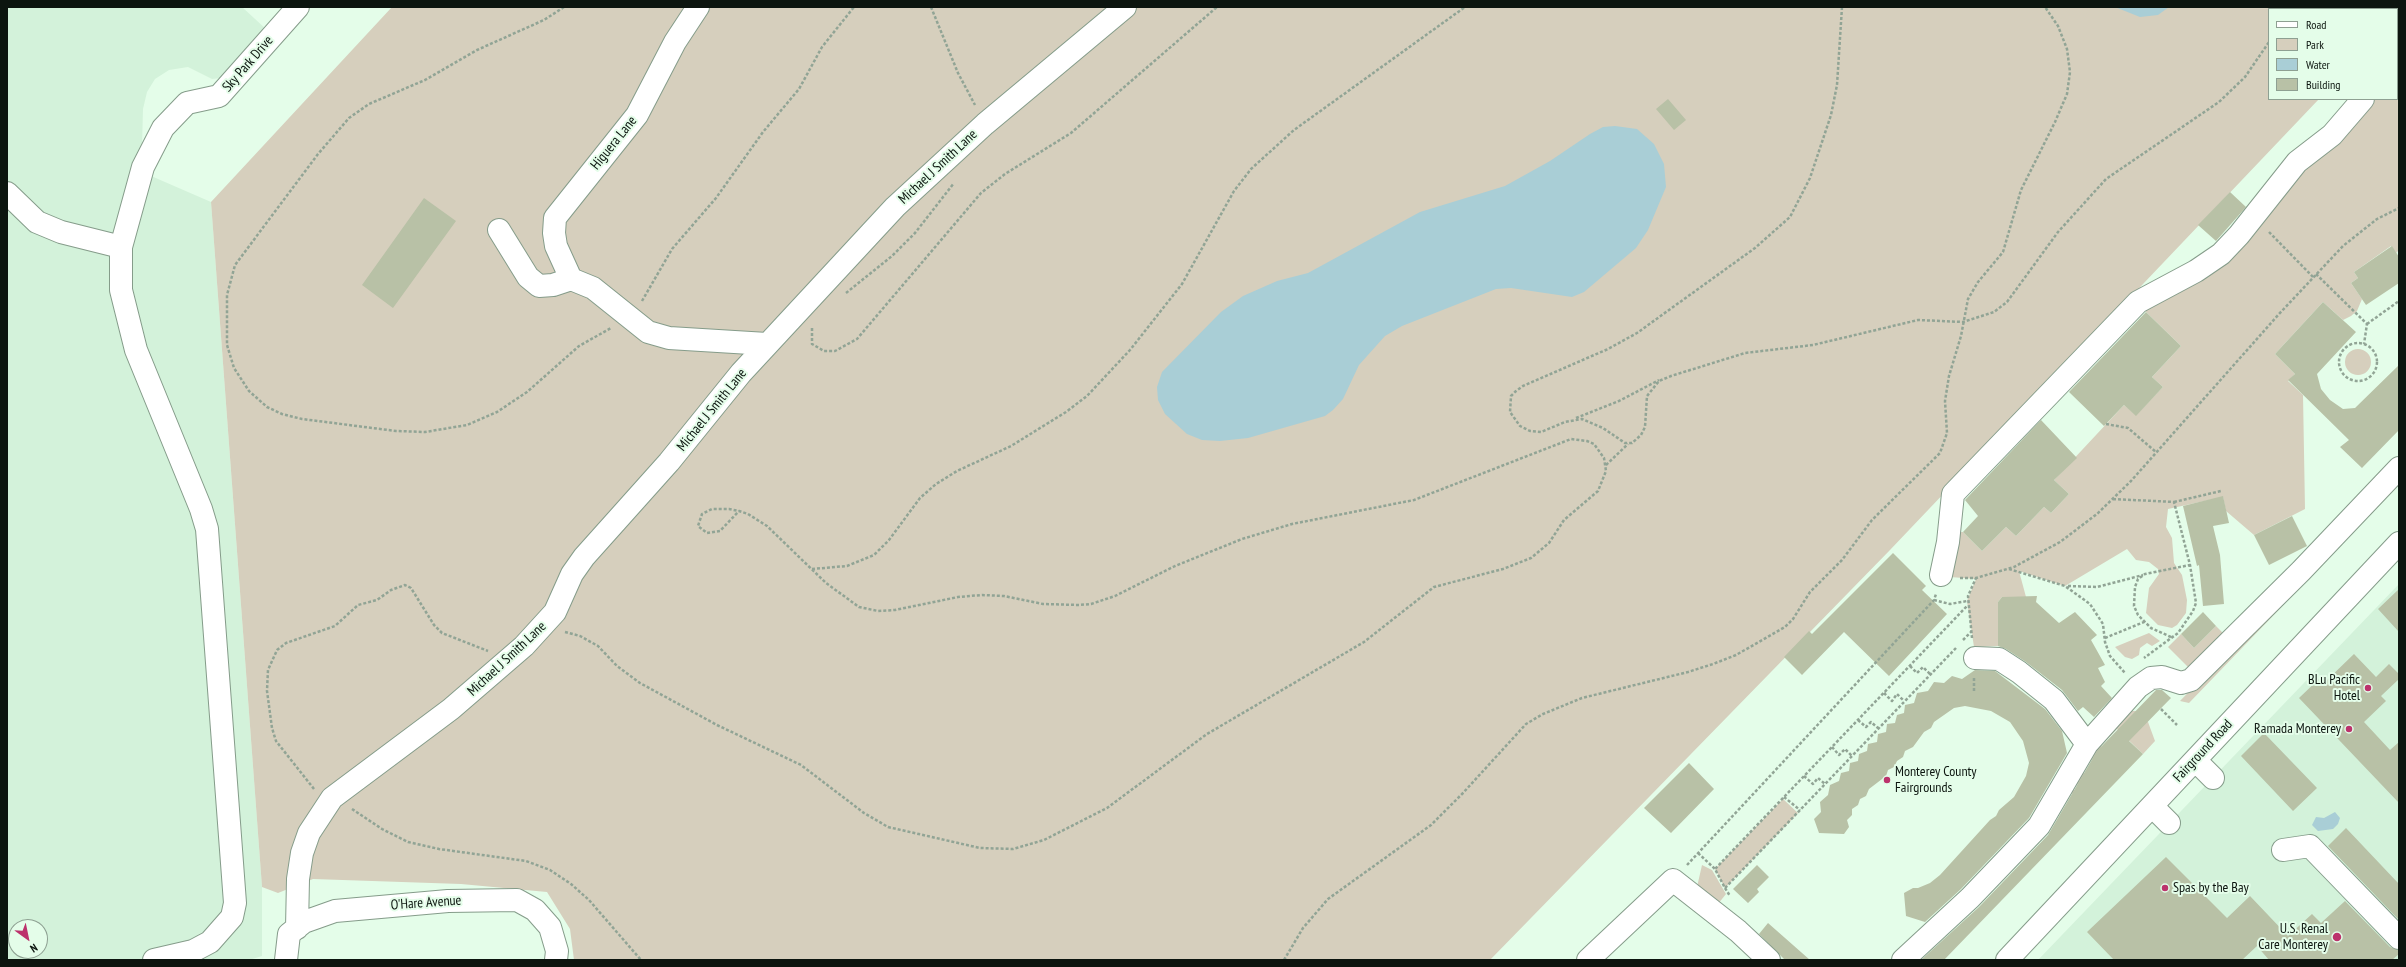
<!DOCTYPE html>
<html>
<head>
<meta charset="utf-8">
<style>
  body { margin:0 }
  #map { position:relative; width:2406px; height:967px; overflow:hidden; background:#e4fde9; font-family:"PT Sans Narrow",sans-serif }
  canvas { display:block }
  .frame { position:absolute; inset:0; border:8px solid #0c150f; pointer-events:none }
  .legend { position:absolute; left:2268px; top:8px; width:130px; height:92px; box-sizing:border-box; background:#e4fde9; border:1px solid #8ea092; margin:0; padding:5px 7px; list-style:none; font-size:12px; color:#0c150f }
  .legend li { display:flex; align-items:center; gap:8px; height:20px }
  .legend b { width:20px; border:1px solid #8ea092 }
  .north { position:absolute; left:8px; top:919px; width:40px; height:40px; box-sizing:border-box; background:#e4fde9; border:1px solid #8ea092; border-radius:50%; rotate:147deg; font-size:11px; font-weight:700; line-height:16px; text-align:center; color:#0c150f }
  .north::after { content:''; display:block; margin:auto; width:14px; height:18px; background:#bc326c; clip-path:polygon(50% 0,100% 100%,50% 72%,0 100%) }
</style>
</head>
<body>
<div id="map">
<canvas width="2406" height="967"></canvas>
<div class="frame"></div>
<ul class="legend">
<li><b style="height:5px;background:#fff"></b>Road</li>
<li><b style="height:11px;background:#d6cfbd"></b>Park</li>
<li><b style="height:11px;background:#a9ced6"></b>Water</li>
<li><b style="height:11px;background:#b8c1a6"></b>Building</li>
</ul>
<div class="north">N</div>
</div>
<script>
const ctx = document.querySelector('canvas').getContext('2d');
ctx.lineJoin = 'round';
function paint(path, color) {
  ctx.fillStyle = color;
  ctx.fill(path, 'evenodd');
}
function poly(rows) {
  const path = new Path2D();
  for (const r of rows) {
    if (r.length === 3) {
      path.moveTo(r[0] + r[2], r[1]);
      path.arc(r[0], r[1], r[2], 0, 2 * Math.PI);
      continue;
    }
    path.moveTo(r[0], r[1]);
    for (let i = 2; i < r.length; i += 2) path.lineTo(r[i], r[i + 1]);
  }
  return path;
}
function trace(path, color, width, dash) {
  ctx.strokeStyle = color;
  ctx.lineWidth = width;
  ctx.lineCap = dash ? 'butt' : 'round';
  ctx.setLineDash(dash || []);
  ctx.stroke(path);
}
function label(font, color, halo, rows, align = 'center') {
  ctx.font = font + ' "PT Sans Narrow",sans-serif';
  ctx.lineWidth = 4;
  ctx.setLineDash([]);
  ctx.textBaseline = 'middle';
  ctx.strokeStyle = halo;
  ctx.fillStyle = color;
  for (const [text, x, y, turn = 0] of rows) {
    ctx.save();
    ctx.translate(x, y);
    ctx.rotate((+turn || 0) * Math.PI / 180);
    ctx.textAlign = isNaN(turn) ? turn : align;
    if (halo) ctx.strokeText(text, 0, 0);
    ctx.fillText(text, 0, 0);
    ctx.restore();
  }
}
const built = poly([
  [7,7,242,7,267,30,221,78,212,79,188,67,169,70,155,79,147,92,143,109,142,147,135,169,211,202,262,887,262,956,249,960,7,960],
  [16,927,40,927,40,951,16,951],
  [2399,584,2399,960,2038,960,2061,936]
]);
const green = poly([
  [392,7,2399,7,2399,16,2397,18,2397,9,2269,9,2269,99,2319,99,1890,550,1490,960,574,960,570,929,547,892,461,884,313,879,278,893,262,887,211,202],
  [2399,52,2399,250,2396,253,2391,246,2354,272,2358,278,2351,283,2362,299,2357,311,2351,316,2343,320,2323,302,2275,354,2295,374,2288,381,2303,395,2305,509,2254,535,2226,511,2223,497,2168,509,2166,527,2172,538,2174,563,2182,575,2187,600,2186,613,2177,625,2172,628,2158,625,2146,613,2149,588,2159,574,2158,569,2149,562,2136,560,2127,549,2065,586,2019,571,2026,597,2002,597,1998,602,1998,646,1974,647,1967,601,1976,579,1950,577,1956,532,1963,532,1982,551,2006,527,2016,536,2044,507,2051,513,2069,494,2054,480,2124,405,2136,415,2163,387,2152,377,2181,346,2140,306,2196,271,2363,99,2397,99,2397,54],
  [2358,362,13],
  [2399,474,2399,485,2189,703,2180,701],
  [2216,626,2226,636,2191,670,2168,647,2181,634,2194,648],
  [2149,633,2160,641,2152,646,2147,643,2140,648,2139,655,2132,659,2125,657,2115,647],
  [2127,711,2136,711,2148,722,2155,741,2143,754,2117,729,2101,746,2103,748,2083,769,2085,777,2073,789,2083,799,2088,810,2071,792,2070,786,2114,721],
  [1783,799,1798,813,1725,888,1715,869],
  [1702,865,1712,870,1726,894,1718,904,1697,887]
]);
const water = poly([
  [2115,7,2169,7,2158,15,2140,17],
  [1615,126,1637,129,1654,144,1664,164,1666,187,1648,230,1636,248,1584,292,1572,297,1511,288,1496,289,1402,326,1385,336,1359,365,1343,399,1333,410,1325,416,1248,438,1220,441,1202,440,1187,434,1165,414,1158,400,1157,387,1162,372,1221,312,1243,296,1277,281,1308,273,1420,212,1505,186,1550,161,1590,134,1603,127],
  [2335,812,2340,818,2338,824,2333,829,2318,831,2312,825,2316,817,2324,818]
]);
const building = poly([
  [1668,99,1686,120,1674,130,1656,109],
  [2230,192,2246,207,2216,241,2198,225],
  [424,198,456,221,393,308,362,285],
  [2392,246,2399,257,2399,283,2366,305,2351,283,2358,278,2354,272],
  [2323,302,2356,332,2317,374,2321,389,2330,400,2343,409,2355,408,2399,365,2399,430,2362,468,2340,447,2349,440,2288,380,2295,374,2275,354],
  [2146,312,2181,346,2152,377,2163,387,2136,416,2124,405,2104,426,2069,392],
  [2041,420,2077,458,2054,480,2069,494,2051,513,2044,507,2016,536,2006,527,1982,551,1963,532,1978,516,1965,500],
  [2223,496,2229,523,2213,526,2220,555,2224,604,2203,606,2199,565,2197,566,2183,506],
  [2292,516,2307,546,2269,565,2254,535],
  [1893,553,1926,586,1922,590,1947,614,1889,676,1844,632,1802,675,1784,657,1809,631,1812,634],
  [2399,589,2399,632,2378,609],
  [2037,596,2036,602,2059,623,2075,612,2097,635,2091,640,2105,665,2098,668,2105,682,2101,686,2112,698,2094,717,2083,707,2078,711,2062,690,2026,662,2006,649,1998,646,1998,602,2002,597],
  [2203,612,2216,626,2194,648,2181,634],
  [2354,654,2376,677,2389,664,2399,674,2399,679,2381,696,2386,701,2364,722,2390,750,2399,742,2399,803,2299,698,2321,677,2325,682],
  [1975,670,1995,671,2045,709,2062,731,2067,753,2029,818,1961,889,1925,922,1906,916,1904,893,1913,888,1918,888,1930,883,1940,875,1990,820,1996,816,1999,810,2014,797,2026,776,2029,763,2023,741,2010,722,1991,711,1965,706,1954,708,1934,722,1931,728,1924,732,1913,747,1905,751,1903,757,1897,761,1894,767,1888,770,1886,776,1869,789,1866,796,1860,799,1858,805,1852,809,1852,815,1847,820,1849,827,1844,834,1819,833,1814,819,1821,812,1820,802,1828,795,1830,785,1839,781,1841,773,1849,771,1850,763,1858,761,1859,754,1867,751,1868,744,1877,742,1878,734,1886,732,1887,724,1895,723,1897,715,1904,713,1905,705,1914,703,1917,693,1928,691,1934,682,1944,683,1952,676,1962,679],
  [2156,690,2162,690,2171,698,2129,741,2143,754,1944,960,1921,960,1979,907,2048,835,2097,751],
  [2264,733,2317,788,2293,811,2241,756],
  [1689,763,1714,789,1671,833,1644,808],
  [2346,828,2399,884,2399,920,2328,846],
  [2166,857,2227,918,2250,896,2288,936,2312,914,2321,923,2345,901,2390,947,2399,950,2399,954,2392,960,2269,960,2257,946,2242,960,2114,960,2087,932],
  [1757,865,1769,877,1757,889,1759,892,1748,903,1733,889],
  [1768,923,1810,960,1785,960,1759,934]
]);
const path = poly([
  [564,7,544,20,477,50,425,80,369,104,349,118,318,154,235,265,227,295,227,345,234,368,249,391,267,407,282,414,302,419,396,431,425,432,467,425,497,412,527,392,579,346,611,328],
  [931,7,958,73,975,105],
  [1842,7,1837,85,1831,115,1810,178,1790,217,1755,248,1637,333,1608,349,1523,386,1516,391,1511,396,1510,412,1520,426,1530,431,1541,432,1565,422,1582,419,1603,428,1625,443,1632,443,1641,435,1645,427,1647,396,1659,381,1671,376,1745,353,1813,345,1918,320,1963,322,1994,312,2007,302,2058,232,2106,179,2219,102,2245,77,2269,42],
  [2292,9,2294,7],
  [2269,232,2313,277],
  [2316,274,2367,324,2364,344],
  [846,293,892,256,915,233,954,183],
  [642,301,672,249,716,198,763,132,799,89,822,47,854,7],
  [2367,324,2399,301],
  [812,328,812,344,824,351,835,351,857,339,981,193,1005,174,1071,133,1217,7],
  [2358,362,19],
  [1576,418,1619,401,1659,380],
  [2106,424,2128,428,2156,452],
  [1606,465,1628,444],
  [2113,499,2174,502,2190,565,2196,603,2193,611,2178,633,2144,658],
  [2174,502,2221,491],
  [812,569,847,566,874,555,889,540,920,498,936,484,957,471,1011,446,1066,412,1087,396,1130,350,1182,284,1234,191,1251,169,1294,130,1465,7],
  [2009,569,2065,586,2090,604,2103,624,2105,642,2110,656,2125,673],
  [1960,578,1976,578,2014,567,2060,542,2097,514,2131,481,2279,314,2343,246,2377,219,2399,208],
  [2068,586,2097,587,2143,575],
  [1934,600,1950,604,1967,601],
  [565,632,580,636,598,646,617,666,640,683,717,725,801,765,864,813,888,827,980,848,1013,849,1044,840,1107,808,1207,734,1364,642,1434,587,1503,569,1531,558,1549,543,1564,520,1598,491,1606,471,1604,458,1594,444,1587,441,1571,439,1414,500,1292,524,1242,539,1175,566,1115,596,1091,604,1079,605,1043,604,1004,596,982,595,958,597,895,610,878,611,859,607,826,583,767,526,748,514,739,511,729,509,712,509,702,514,698,526,707,533,720,531,739,511],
  [2171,637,2151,628,2138,615,2134,606,2135,587,2138,579,2145,574,2190,565],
  [1972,638,1968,596,1976,578],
  [2105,638,2144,622],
  [1963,640,1971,632],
  [1956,648,1725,888,1715,869,1967,606],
  [1910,666,1917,673,1923,667,1930,674],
  [1974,691,1974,678],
  [1884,693,1892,701,1897,694,1904,701],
  [2161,709,2177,725],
  [1858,720,1866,727,1871,722,1878,728],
  [1832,747,1839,755,1845,749,1852,756],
  [1804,776,1813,784,1818,778,1825,784],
  [314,789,276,741,272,728,267,691,268,670,277,650,286,643,335,626,358,605,377,600,391,590,405,585,411,588,434,625,442,633,488,651],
  [1784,797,1800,810],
  [352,809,382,829,408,842,439,849,526,861,550,870,571,884,589,900,641,960],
  [1698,853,1715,869],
  [1687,865,1934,600,1936,594],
  [1725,888,1730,896],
  [1284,960,1303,928,1328,899,1431,825,1463,793,1526,724,1543,714,1582,698,1688,672,1713,664,1736,655,1785,627,1793,619,1810,592,1842,560,1872,520,1940,453,1947,433,1945,401,1949,376,1961,336,1968,299,1978,282,2003,252,2021,190,2055,122,2067,94,2070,72,2067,49,2058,26,2045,7]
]);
const minor = poly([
  [2397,54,2399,52],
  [7,193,37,222,61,232,121,247,143,167,163,128,187,103,219,96,298,7],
  [499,230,528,277,539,286,553,285,571,279,593,288,648,332,669,338,767,344],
  [121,247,121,290,136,350,201,509,207,529,235,903,232,917,210,942,193,951,154,960],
  [571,279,556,246,554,233,555,218,637,115,675,42,698,7],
  [1941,575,1948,542,1953,494,2138,302,2196,271,2221,254,2239,235,2297,162,2332,135,2363,99],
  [1975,658,1999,659,2019,672,2054,700,2087,744],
  [2195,760,2213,778],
  [2152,806,2169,823],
  [2283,850,2310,846,2399,938],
  [297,928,298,879,302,853,309,833,332,798,451,709,524,646,555,612,572,574,584,557,669,462,741,373,895,207,985,124,1125,7],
  [286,960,289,934,304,922,335,911,448,901,517,900,535,910,550,927,557,951,556,960],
  [1588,960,1673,880,1738,931,1769,960],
  [1903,960,1970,898,2039,826,2087,744,2138,687,2151,678,2162,677,2181,683,2191,680,2301,571,2399,468],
  [2007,960,2399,543]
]);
const markers = [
  [2368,688,4,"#bc326c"],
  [2349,729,4,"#bc326c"],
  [1887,780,4,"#bc326c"],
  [2165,888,4,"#bc326c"],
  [2337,937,5,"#bc326c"]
];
const streetNames = [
  ["Sky Park Drive",248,64,-49],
  ["Higuera Lane",614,143,-51],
  ["Michael J Smith Lane",938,167,-43],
  ["Michael J Smith Lane",712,410,-51],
  ["Michael J Smith Lane",507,659,-43],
  ["Fairground Road",2203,751,-47],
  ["O'Hare Avenue",426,903,-4]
];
const poiNames = [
  ["BLu Pacific",2360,680],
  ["Hotel",2360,696],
  ["Ramada Monterey",2341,729],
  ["Monterey County",1895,772,"left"],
  ["Fairgrounds",1895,788,"left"],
  ["Spas by the Bay",2173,888,"left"],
  ["U.S. Renal",2328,929],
  ["Care Monterey",2328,945]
];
paint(built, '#d3f2da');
paint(green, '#d6cfbd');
paint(water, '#a9ced6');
paint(building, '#b8c1a6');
trace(minor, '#859c8a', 24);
trace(path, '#91a495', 2.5, [3, 2]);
trace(minor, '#fff', 22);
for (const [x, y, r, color] of markers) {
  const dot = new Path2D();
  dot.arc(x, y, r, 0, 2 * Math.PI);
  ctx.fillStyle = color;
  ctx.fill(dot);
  trace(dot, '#e4fde9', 1.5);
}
label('14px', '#0c150f', '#e4fde9', streetNames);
label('14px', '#0c150f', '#e4fde9', poiNames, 'right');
</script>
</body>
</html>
